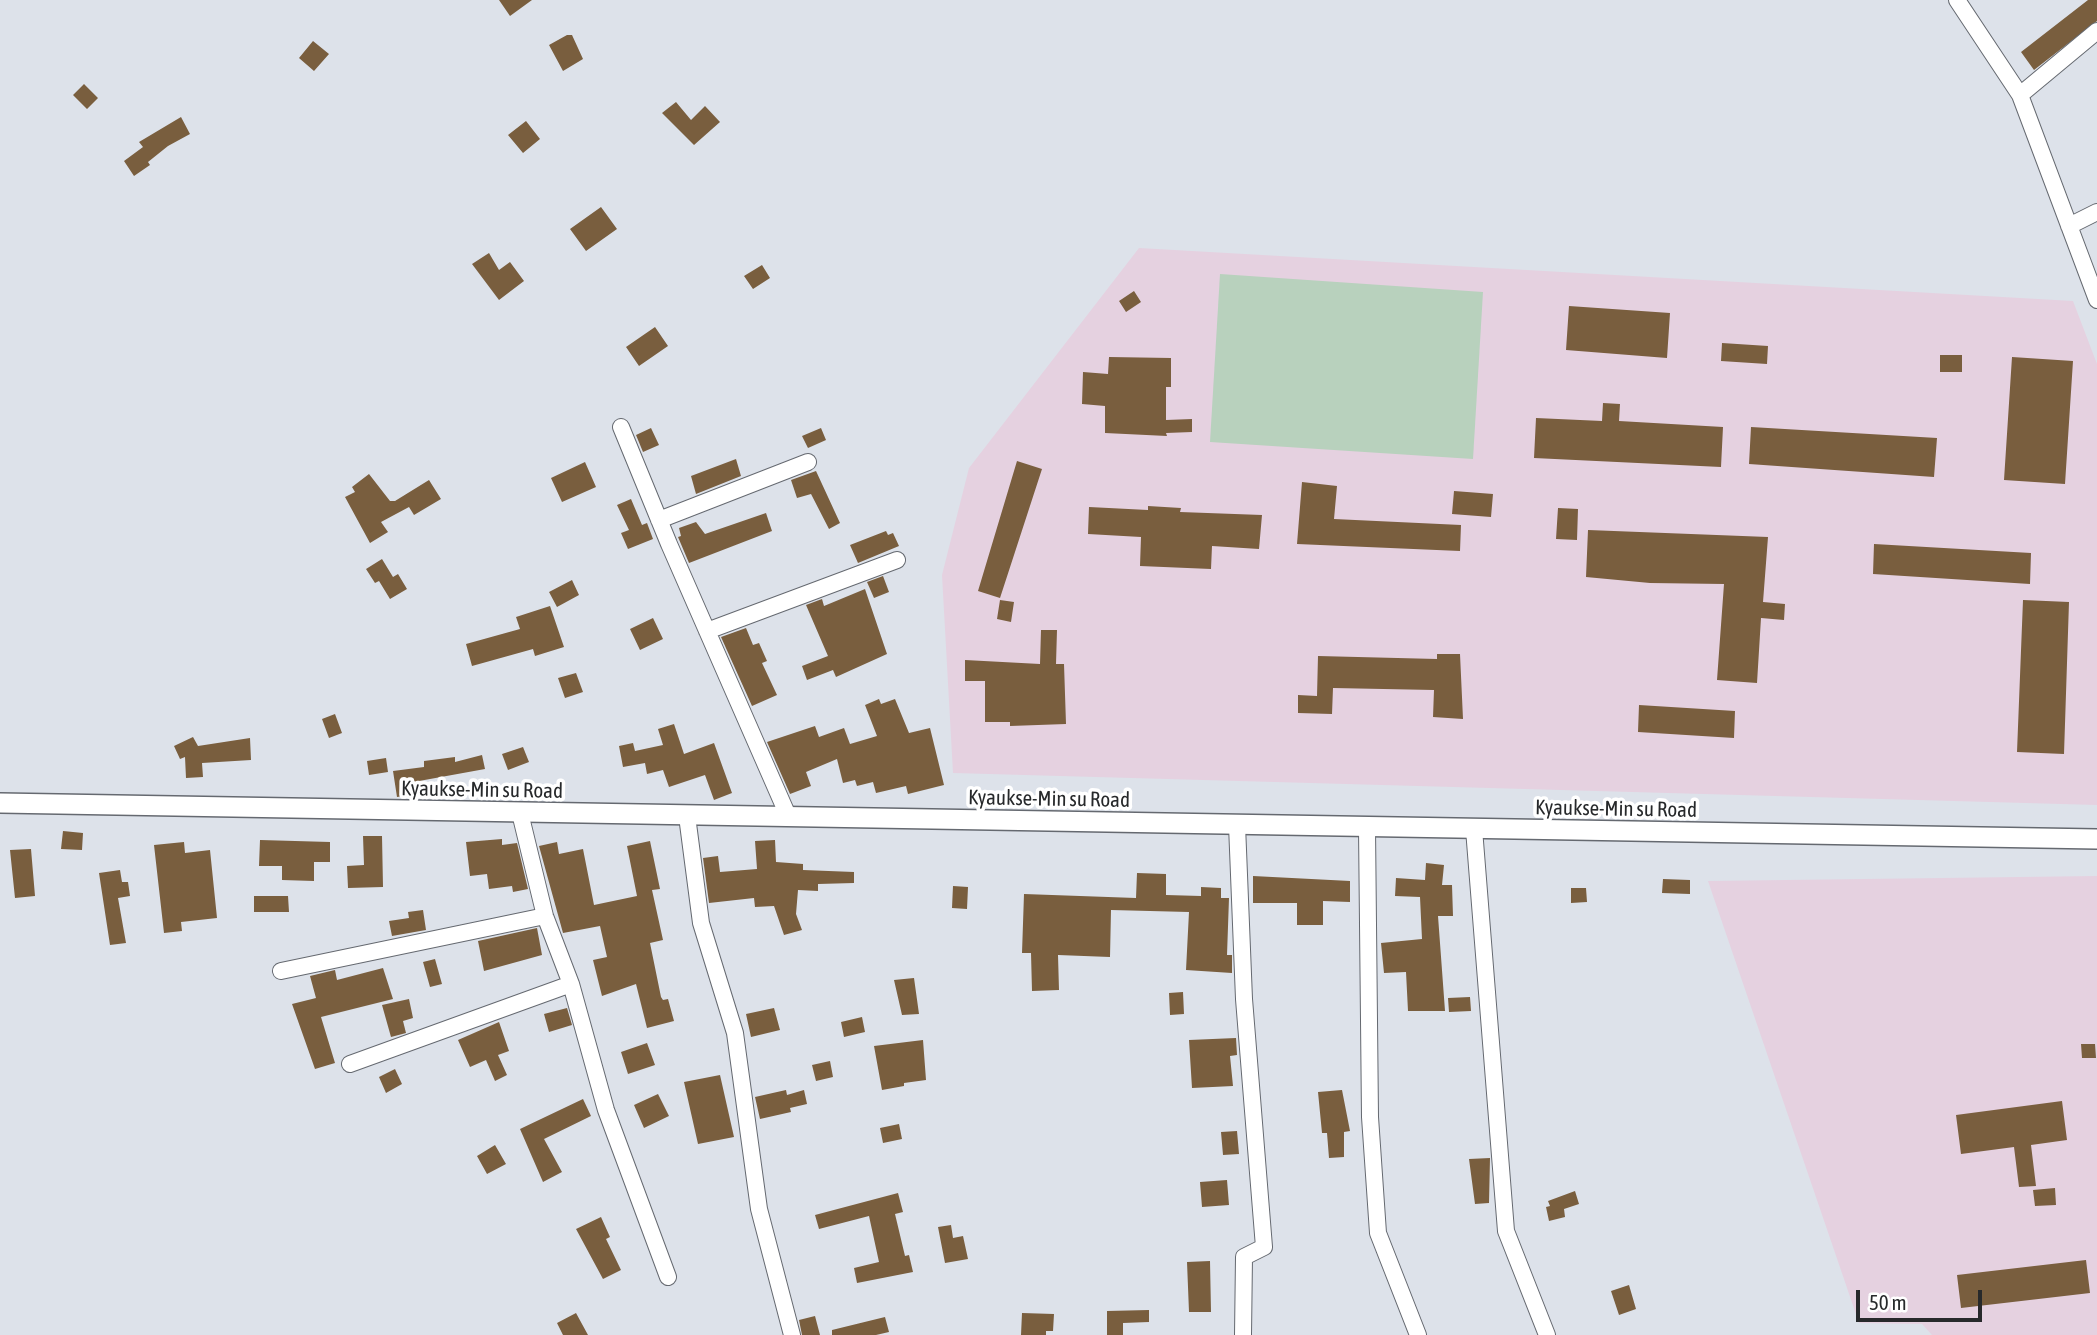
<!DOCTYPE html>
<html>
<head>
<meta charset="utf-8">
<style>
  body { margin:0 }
  #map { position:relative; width:2097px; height:1335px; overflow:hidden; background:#dde2ea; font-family:"Asap Condensed",sans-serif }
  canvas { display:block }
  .scale { position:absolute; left:1856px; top:1290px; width:126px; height:32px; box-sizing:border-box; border:4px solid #27292b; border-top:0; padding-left:9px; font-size:21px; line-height:24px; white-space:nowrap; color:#27292b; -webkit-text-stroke:5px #fff; paint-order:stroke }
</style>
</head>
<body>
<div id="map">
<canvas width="2097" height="1335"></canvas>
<div class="scale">50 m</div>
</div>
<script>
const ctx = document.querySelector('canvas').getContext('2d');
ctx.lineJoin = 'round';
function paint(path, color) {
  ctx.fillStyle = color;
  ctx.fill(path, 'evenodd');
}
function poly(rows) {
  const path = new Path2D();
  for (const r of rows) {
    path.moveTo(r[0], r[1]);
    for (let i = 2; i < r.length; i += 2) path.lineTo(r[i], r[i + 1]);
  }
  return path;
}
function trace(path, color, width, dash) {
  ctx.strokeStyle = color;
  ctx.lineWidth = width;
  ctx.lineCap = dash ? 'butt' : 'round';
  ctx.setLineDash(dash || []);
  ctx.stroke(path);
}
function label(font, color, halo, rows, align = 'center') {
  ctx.font = font + ' "Asap Condensed",sans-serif';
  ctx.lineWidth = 7;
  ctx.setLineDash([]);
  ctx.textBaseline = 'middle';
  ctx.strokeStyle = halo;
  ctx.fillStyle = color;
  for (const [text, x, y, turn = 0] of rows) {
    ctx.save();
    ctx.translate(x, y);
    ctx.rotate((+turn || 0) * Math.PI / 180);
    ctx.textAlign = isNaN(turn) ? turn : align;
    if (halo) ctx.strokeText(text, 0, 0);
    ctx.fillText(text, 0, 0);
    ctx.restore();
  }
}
const education = poly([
  [1139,248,2073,301,2097,364,2097,805,953,773,942,575,969,468],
  [2097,876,2097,1335,1932,1335,1922,1324,1859,1323,1708,881]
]);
const green = poly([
  [1220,274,1483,292,1473,459,1210,442]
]);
const building = poly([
  [499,0,532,0,510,16],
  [2088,0,2097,0,2097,21,2034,70,2021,52],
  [567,35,572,35,583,59,563,71,549,45],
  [313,41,329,54,314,71,299,58],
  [84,84,98,98,87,109,73,95],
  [676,102,691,120,705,106,720,122,694,145,662,113],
  [181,117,190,134,168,146,148,162,150,165,134,176,124,161,143,147,139,142],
  [526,121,540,139,523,153,508,135],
  [601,207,617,229,586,251,570,229],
  [489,253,499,270,510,262,524,281,499,300,472,264],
  [762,265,770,278,753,289,744,276],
  [1134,291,1141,302,1126,312,1119,301],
  [1569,306,1670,313,1667,358,1566,350],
  [655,327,668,346,639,366,626,347],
  [1722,343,1768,346,1767,364,1721,361],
  [1940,355,1962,355,1962,372,1940,372],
  [1109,357,1171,358,1171,387,1166,387,1166,420,1192,419,1192,432,1166,433,1167,436,1105,433,1105,406,1082,404,1083,372,1108,374],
  [2012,357,2073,361,2065,484,2004,480],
  [1603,403,1620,404,1619,421,1723,427,1721,467,1534,458,1536,418,1602,421],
  [1751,427,1937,438,1934,477,1749,464],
  [651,428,659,445,643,452,636,435],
  [821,428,826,440,808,448,802,436],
  [736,459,741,476,696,494,691,476],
  [1017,461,1042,469,1000,598,978,591],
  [585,462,596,487,562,502,551,478],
  [816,471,840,523,829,529,811,494,797,498,791,480],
  [369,474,390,501,395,501,429,480,441,499,414,515,409,507,381,522,388,532,370,543,345,497,355,492,352,487],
  [1302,482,1337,486,1334,519,1461,525,1460,551,1297,544],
  [1454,491,1493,494,1491,517,1452,514],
  [631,499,642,525,647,523,653,539,628,549,621,533,629,530,617,505],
  [1148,506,1181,508,1180,512,1262,515,1259,549,1212,546,1211,569,1140,566,1141,537,1088,534,1089,507,1148,510],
  [1558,508,1578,509,1577,540,1556,539],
  [766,513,772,531,689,563,678,537,681,536,679,528,696,522,705,534],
  [1588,530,1768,537,1763,602,1785,604,1784,620,1761,618,1757,683,1717,680,1724,584,1650,583,1586,577],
  [886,531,888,535,893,533,899,546,858,563,850,545],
  [1874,544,2031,553,2030,584,1873,574],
  [382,559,393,577,398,574,407,589,390,599,379,581,375,583,366,569],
  [883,576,889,592,874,598,867,582],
  [572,580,579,595,557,607,549,592],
  [865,589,887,654,836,677,833,670,807,680,802,666,828,656,806,605,822,599,824,606],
  [1000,600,1014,602,1011,622,997,619],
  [2023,600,2069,602,2064,754,2017,752],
  [550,606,564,647,535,656,533,649,472,666,466,644,520,629,516,617],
  [653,618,663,639,640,650,630,629],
  [746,628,753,645,759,643,767,661,762,663,777,695,752,706,721,637],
  [1041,630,1057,630,1056,664,1064,664,1066,724,1010,726,1010,722,985,722,985,681,965,681,965,660,1040,664],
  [1437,654,1460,654,1463,719,1433,717,1434,690,1333,688,1332,714,1298,713,1298,695,1317,696,1318,656,1437,659],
  [576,673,583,692,565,698,558,678],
  [879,699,881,704,895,699,909,733,930,728,944,785,908,794,906,786,876,793,873,782,857,786,855,780,843,783,837,759,806,772,811,786,790,794,767,742,815,726,819,737,844,728,850,744,877,736,865,705],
  [1639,705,1735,711,1734,738,1638,732],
  [335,714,342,733,329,738,322,719],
  [674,724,684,754,714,743,732,793,714,800,705,775,669,787,663,770,647,774,645,763,623,767,619,746,633,743,635,751,663,745,658,729],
  [193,737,198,746,250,738,251,760,202,763,203,777,186,778,185,757,180,759,174,746],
  [523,747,529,762,508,770,502,754],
  [482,755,485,769,419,781,420,794,397,797,393,771,424,767,424,761,455,757,455,762],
  [386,758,388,772,369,775,367,761],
  [63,831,83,833,82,850,61,849],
  [363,836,382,836,383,887,348,888,347,866,364,865],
  [502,839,502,845,517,843,528,889,513,892,512,886,489,889,487,874,470,876,466,842],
  [260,840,330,842,330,862,314,862,314,881,282,880,282,866,259,866],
  [775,840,776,862,803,864,803,870,854,872,854,883,818,884,818,891,798,890,796,914,802,930,784,935,774,906,755,907,754,898,709,903,703,858,718,856,720,872,757,869,755,841],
  [650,841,660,889,652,890,663,940,650,943,661,997,663,1000,668,999,674,1021,647,1028,636,984,602,996,593,960,607,957,600,926,563,933,539,846,557,842,559,854,583,849,594,905,637,896,627,846],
  [184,842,185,853,210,850,217,918,181,922,182,931,164,933,154,845],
  [31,849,35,896,15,898,10,850],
  [1426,863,1444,865,1442,885,1452,885,1453,916,1438,916,1445,1011,1408,1011,1406,972,1384,973,1381,943,1422,939,1420,897,1395,896,1396,878,1425,880],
  [120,870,122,882,128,882,130,896,118,898,126,943,110,945,99,873],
  [1137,873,1166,874,1166,895,1201,896,1201,887,1221,888,1221,898,1229,898,1227,955,1232,955,1232,973,1186,970,1189,912,1111,910,1110,957,1058,955,1059,990,1032,991,1031,953,1022,953,1024,894,1136,898],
  [1253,876,1350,881,1350,902,1323,901,1323,925,1297,925,1297,903,1253,903],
  [1663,879,1690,880,1690,894,1662,893],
  [953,886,968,887,967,909,952,908],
  [1571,888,1586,888,1587,902,1571,903],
  [254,896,288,896,289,912,254,912],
  [423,910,426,930,392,936,389,921,409,918,408,912],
  [537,928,542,955,484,971,478,941],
  [435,959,442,984,430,987,423,962],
  [383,968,393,999,321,1017,335,1063,315,1069,292,1004,316,998,310,976,335,970,337,980],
  [914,978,919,1014,902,1015,894,980],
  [1183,992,1184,1014,1170,1015,1169,993],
  [1470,997,1471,1011,1449,1012,1448,998],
  [409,999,413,1018,403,1021,406,1033,391,1037,382,1005],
  [567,1008,572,1025,549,1032,544,1014],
  [774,1008,780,1030,751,1037,746,1014],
  [862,1017,865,1032,844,1037,841,1022],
  [499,1022,509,1051,498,1055,507,1075,495,1081,486,1060,470,1067,458,1040],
  [1236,1038,1237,1055,1230,1056,1233,1086,1192,1088,1189,1040],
  [923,1040,926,1080,904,1083,904,1086,882,1090,874,1046],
  [647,1043,655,1065,628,1074,621,1052],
  [2081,1044,2095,1044,2096,1058,2082,1058],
  [830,1061,833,1077,816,1081,812,1065],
  [395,1069,402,1084,386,1093,379,1077],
  [720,1075,734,1137,698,1144,684,1082],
  [786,1090,787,1095,804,1090,807,1104,790,1108,791,1112,760,1119,755,1097],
  [1342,1090,1350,1131,1344,1132,1344,1157,1329,1158,1327,1133,1322,1133,1318,1092],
  [658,1094,669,1116,644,1128,634,1105],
  [583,1099,591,1116,544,1139,562,1172,543,1182,520,1129],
  [2062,1101,2067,1140,2031,1145,2036,1186,2019,1187,2014,1147,1961,1154,1956,1115],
  [899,1124,902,1139,883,1143,880,1128],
  [1237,1131,1239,1154,1223,1155,1221,1132],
  [495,1145,506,1164,487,1174,477,1156],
  [1490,1158,1489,1203,1475,1204,1469,1159],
  [1227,1180,1229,1205,1202,1207,1200,1182],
  [2055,1188,2056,1205,2035,1206,2033,1190],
  [1575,1191,1579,1204,1564,1209,1565,1217,1549,1221,1546,1207,1550,1206,1548,1201],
  [898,1193,903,1212,895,1214,905,1256,909,1255,913,1272,857,1283,854,1268,879,1262,869,1216,819,1229,815,1215],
  [601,1217,610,1237,606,1239,621,1270,603,1279,576,1229],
  [951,1225,953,1238,963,1236,968,1259,945,1263,938,1227],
  [2086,1260,2090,1293,1961,1308,1957,1275],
  [1210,1261,1211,1312,1189,1312,1187,1262],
  [1629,1285,1636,1309,1619,1315,1611,1291],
  [1149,1310,1149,1322,1123,1323,1123,1335,1107,1335,1107,1311],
  [576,1313,588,1335,563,1335,557,1323],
  [1022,1313,1054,1314,1053,1331,1046,1331,1046,1335,1021,1335],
  [815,1316,820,1335,802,1335,799,1320],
  [885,1317,889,1332,876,1335,832,1335,832,1330]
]);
const minor = poly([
  [1957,0,2020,95,2097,300],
  [2020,95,2097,31],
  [2069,226,2097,212],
  [621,427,669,544,789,818],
  [659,520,808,462],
  [707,631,897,560],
  [520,813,545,916,571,984,606,1110,668,1277],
  [687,816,701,923,735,1033,759,1209,792,1335],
  [1237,825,1244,999,1264,1247,1244,1257,1243,1335],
  [1367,828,1370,1117,1378,1233,1418,1335],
  [1474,829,1506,1231,1547,1335],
  [281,971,545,916],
  [350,1064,571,984]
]);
const tertiary = poly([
  [0,803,2097,839]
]);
const streetNames = [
  ["Kyaukse-Min su Road",482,790,1],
  ["Kyaukse-Min su Road",1049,799,1],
  ["Kyaukse-Min su Road",1616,809,1]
];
paint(education, '#e5d1e0');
paint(green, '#b8d1bd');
paint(building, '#795e3e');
trace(minor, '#656970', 18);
trace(tertiary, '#656970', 22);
trace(minor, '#fff', 16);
trace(tertiary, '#fff', 19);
label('21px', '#27292b', '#fff', streetNames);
</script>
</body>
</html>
